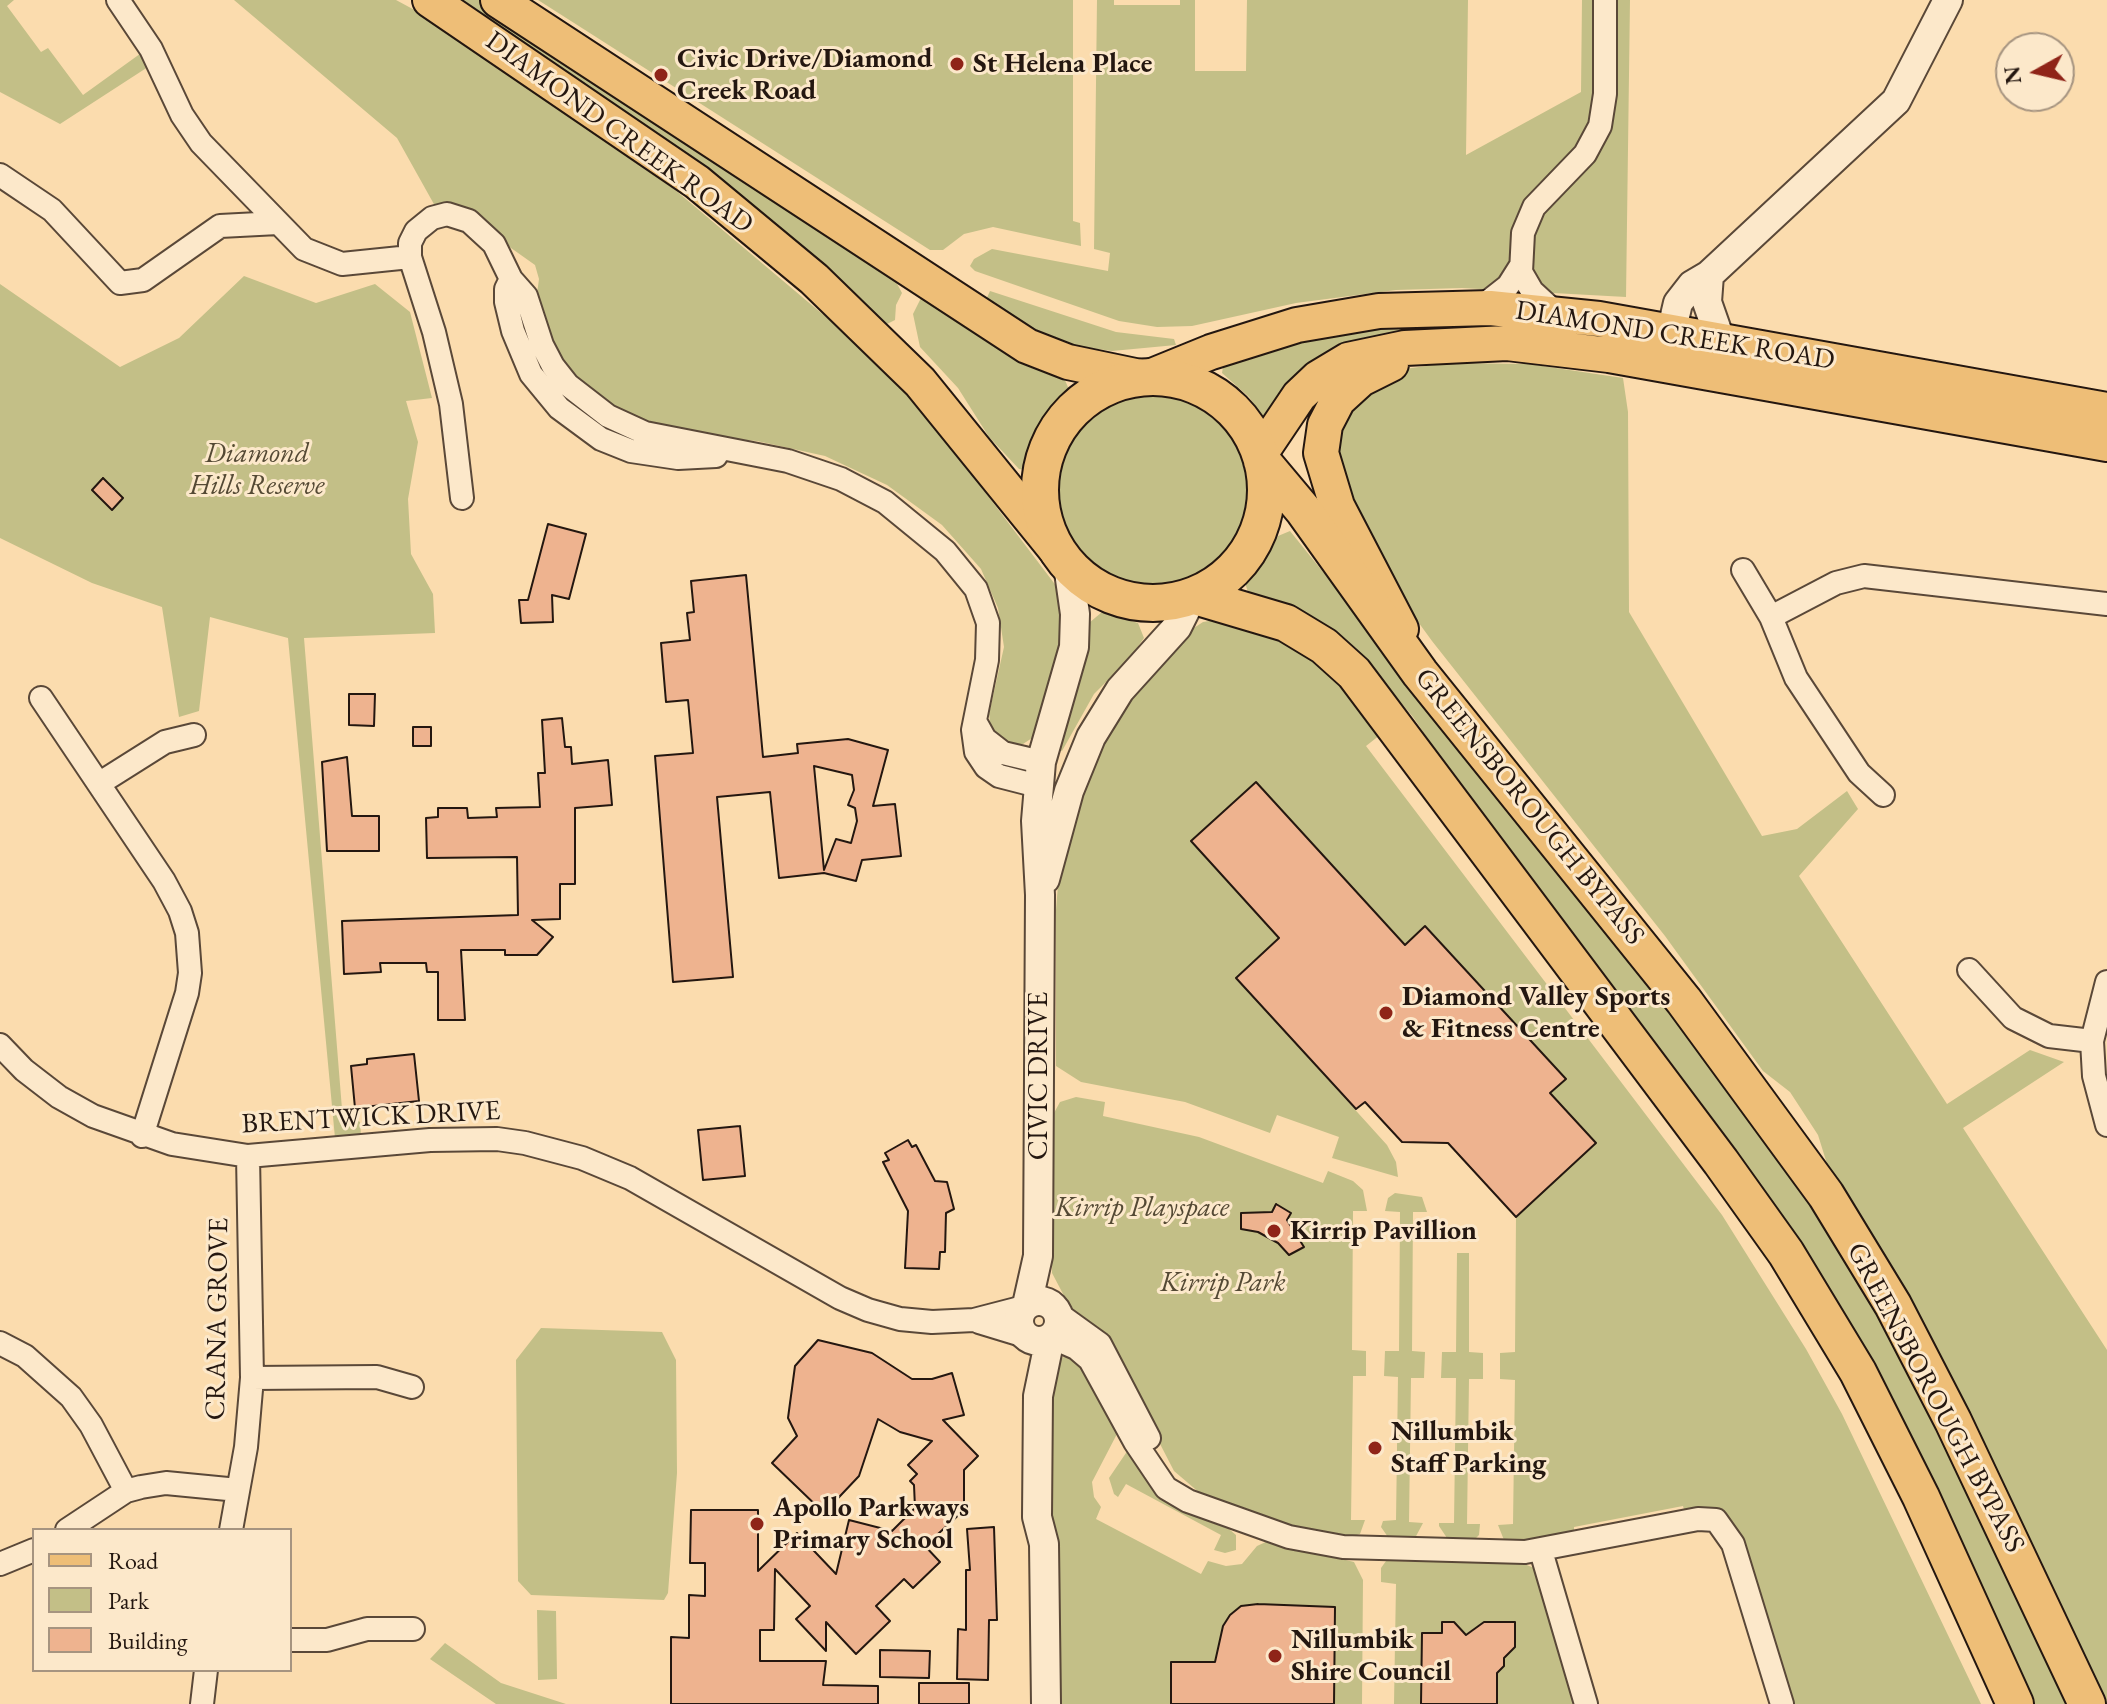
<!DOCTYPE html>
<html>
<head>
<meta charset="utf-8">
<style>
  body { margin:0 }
  #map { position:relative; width:2107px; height:1704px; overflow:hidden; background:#fbdcae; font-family:"EB Garamond",serif }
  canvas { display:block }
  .legend { position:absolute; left:32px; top:1528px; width:260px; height:144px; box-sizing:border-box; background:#fce8ca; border:2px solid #a69480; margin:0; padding:10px 14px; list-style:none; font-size:24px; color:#241710 }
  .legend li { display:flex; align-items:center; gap:16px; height:40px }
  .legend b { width:40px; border:2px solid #a69480 }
  .north { position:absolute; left:1995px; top:32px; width:80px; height:80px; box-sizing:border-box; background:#fce8ca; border:2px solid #a69480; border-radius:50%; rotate:262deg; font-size:22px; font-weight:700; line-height:32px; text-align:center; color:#241710 }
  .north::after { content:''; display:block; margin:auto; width:28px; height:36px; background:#8f2418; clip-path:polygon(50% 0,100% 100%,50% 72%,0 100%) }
</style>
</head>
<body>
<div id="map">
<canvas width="2107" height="1704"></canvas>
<ul class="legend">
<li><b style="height:10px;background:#eebe77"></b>Road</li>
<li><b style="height:22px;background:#c3bf87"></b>Park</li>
<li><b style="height:22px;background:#eeb38f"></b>Building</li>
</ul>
<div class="north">N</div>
</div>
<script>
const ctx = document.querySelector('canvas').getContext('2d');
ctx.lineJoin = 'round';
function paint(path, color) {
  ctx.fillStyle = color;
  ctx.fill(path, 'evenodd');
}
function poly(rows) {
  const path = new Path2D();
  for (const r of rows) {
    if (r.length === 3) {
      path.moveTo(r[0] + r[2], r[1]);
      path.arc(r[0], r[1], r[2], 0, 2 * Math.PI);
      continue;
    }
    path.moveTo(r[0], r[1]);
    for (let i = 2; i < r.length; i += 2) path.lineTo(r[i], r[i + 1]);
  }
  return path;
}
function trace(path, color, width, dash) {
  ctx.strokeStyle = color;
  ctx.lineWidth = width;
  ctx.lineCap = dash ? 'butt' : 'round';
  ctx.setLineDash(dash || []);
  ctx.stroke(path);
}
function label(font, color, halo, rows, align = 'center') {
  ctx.font = font + ' "EB Garamond",serif';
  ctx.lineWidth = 6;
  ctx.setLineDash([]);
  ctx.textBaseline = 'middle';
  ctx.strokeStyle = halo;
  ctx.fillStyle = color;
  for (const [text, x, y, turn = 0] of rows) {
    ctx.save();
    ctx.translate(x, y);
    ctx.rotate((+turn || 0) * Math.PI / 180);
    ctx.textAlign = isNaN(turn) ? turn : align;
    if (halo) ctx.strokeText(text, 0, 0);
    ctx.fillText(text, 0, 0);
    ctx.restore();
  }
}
const green = poly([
  [0,0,14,0,7,6,41,52,48,48,83,95,144,51,151,65,60,124,0,92],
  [234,0,396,0,422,14,674,189,852,339,919,405,1060,591,1065,637,1038,734,1023,744,1008,744,991,730,989,714,1004,647,998,608,981,569,942,525,887,485,825,456,757,441,681,434,640,423,588,392,559,358,536,301,539,279,535,265,511,248,471,211,458,206,435,206,397,138],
  [447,0,480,0,894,278,902,293,896,305,895,320,887,324,879,318,840,283],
  [538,0,1073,0,1073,221,1080,223,1081,246,993,227,964,234,943,250,930,250],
  [1097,0,1114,0,1114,5,1180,5,1180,0,1195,0,1195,71,1246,71,1247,0,1468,0,1466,155,1581,92,1582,0,1630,0,1626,297,1462,288,1396,290,1296,303,1192,326,1157,327,1119,321,975,271,970,266,974,259,992,249,1108,271,1110,253,1094,249],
  [244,276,316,303,375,284,410,312,432,398,406,401,418,442,408,499,411,554,433,594,435,633,304,638,342,1109,360,1122,361,1135,335,1138,288,638,210,617,199,711,179,717,162,607,92,583,0,538,0,284,120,367,179,338],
  [990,291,1116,332,1174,339,1176,345,1112,351,1069,345,1025,325,986,300],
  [922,296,1019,360,1064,378,1071,394,1040,434,1026,470,1019,469,989,437,958,388,920,347,913,314],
  [1456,319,1654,341,1485,333,1265,420,1249,397,1222,373,1224,361,1337,330],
  [1449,363,1529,364,1623,378,1628,412,1629,612,1762,836,1797,829,1847,791,1858,809,1799,876,1947,1104,2030,1050,2064,1062,1963,1128,2107,1350,2107,1704,1965,1405,1927,1332,1828,1167,1818,1135,1790,1092,1763,1071,1665,936,1432,641,1400,597,1336,482,1340,415,1404,369],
  [1152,489,97],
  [1290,531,1373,634,1397,673,1668,1011,1802,1190,1862,1286,1922,1395,2068,1704,2029,1704,1919,1461,1413,717,1383,681,1300,612,1248,592,1244,580,1271,550,1278,536],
  [1102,612,1138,623,1144,638,1129,659,1094,694,1062,751,1056,749,1087,648,1089,623],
  [1215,620,1289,642,1330,670,1380,735,1366,746,1722,1215,1806,1349,1842,1414,1981,1704,1792,1704,1733,1523,1723,1510,1709,1508,1685,1513,1683,1506,1574,1527,1574,1534,1532,1542,1504,1540,1498,1525,1513,1524,1515,1380,1500,1379,1500,1353,1515,1352,1516,1217,1596,1143,1550,1093,1565,1079,1426,926,1405,945,1256,782,1192,841,1279,938,1236,978,1387,1145,1396,1162,1398,1177,1332,1158,1339,1137,1277,1115,1270,1133,1185,1102,1081,1082,1056,1066,1056,910,1059,872,1075,808,1106,736,1129,698,1180,637,1203,622],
  [1076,1097,1105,1102,1103,1116,1199,1137,1323,1183,1328,1171,1353,1181,1363,1190,1367,1211,1353,1211,1352,1350,1366,1351,1366,1376,1353,1376,1351,1520,1365,1520,1360,1534,1350,1537,1289,1526,1201,1494,1174,1471,1109,1345,1071,1309,1052,1273,1054,1113,1060,1102],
  [1395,1193,1422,1197,1427,1212,1413,1212,1412,1351,1425,1352,1424,1378,1411,1378,1409,1522,1423,1523,1414,1540,1390,1540,1381,1527,1383,1521,1396,1520,1398,1377,1384,1376,1385,1351,1399,1351,1400,1212,1385,1211,1388,1198],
  [1457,1253,1469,1253,1469,1352,1483,1353,1483,1379,1469,1379,1467,1524,1480,1524,1479,1535,1473,1541,1449,1541,1439,1526,1439,1523,1454,1523,1456,1378,1441,1378,1442,1352,1456,1352],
  [541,1328,662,1332,676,1360,677,1473,668,1593,664,1600,531,1595,518,1581,516,1360],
  [1071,1356,1079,1358,1118,1432,1092,1482,1094,1497,1101,1507,1096,1519,1201,1574,1208,1561,1226,1566,1242,1564,1257,1546,1268,1541,1354,1562,1363,1580,1362,1704,1052,1704,1053,1368,1059,1358],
  [1128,1450,1229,1529,1236,1535,1236,1550,1225,1553,1214,1550,1221,1535,1126,1484,1118,1497,1114,1494,1109,1478],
  [1386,1561,1522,1563,1534,1568,1577,1704,1394,1704,1396,1584,1381,1582,1381,1568],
  [537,1610,556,1611,557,1679,538,1680],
  [445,1643,501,1683,566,1704,496,1704,430,1659]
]);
const building = poly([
  [103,478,123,498,112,510,92,490,103,478],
  [548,524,586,534,569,599,552,595,553,622,521,623,519,600,528,600,548,524],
  [746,575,763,757,798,753,797,744,848,739,888,750,873,806,895,804,901,856,862,860,856,881,824,873,779,878,770,792,717,797,733,977,673,982,655,756,693,753,688,700,666,702,661,643,690,640,687,613,694,612,691,581,746,575],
  [814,766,852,775,854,790,848,805,855,808,857,821,851,843,836,839,824,870,814,766],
  [349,694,375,694,374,726,349,725,349,694],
  [562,718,565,747,571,747,572,764,608,760,612,805,575,808,575,884,560,884,560,919,532,920,553,937,537,955,505,955,505,950,461,950,465,1020,438,1020,438,972,427,972,426,963,380,963,381,972,344,974,342,921,518,915,517,857,427,858,426,818,438,817,438,808,467,808,468,818,497,817,496,808,540,807,538,773,545,773,542,720,562,718],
  [413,727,431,727,431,746,413,746,413,727],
  [347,757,352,816,379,816,379,851,327,851,322,762,347,757],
  [1256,782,1405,945,1425,926,1566,1079,1550,1093,1596,1143,1516,1217,1448,1143,1402,1142,1365,1102,1356,1109,1236,978,1279,938,1191,841,1256,782],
  [414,1054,419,1101,355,1108,351,1066,367,1064,367,1059,414,1054],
  [740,1126,745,1176,703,1180,698,1130,740,1126],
  [908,1140,912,1147,916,1145,935,1181,947,1182,954,1209,946,1213,945,1252,940,1252,939,1269,905,1268,908,1211,883,1162,889,1160,885,1153,908,1140],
  [1276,1204,1291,1213,1287,1220,1304,1247,1289,1255,1278,1243,1258,1232,1241,1229,1241,1213,1272,1212,1276,1204],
  [818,1340,872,1353,912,1379,932,1379,952,1373,964,1415,943,1420,978,1456,964,1470,964,1510,925,1546,940,1562,913,1588,904,1579,876,1606,890,1621,856,1654,826,1622,826,1651,796,1619,810,1606,775,1569,774,1630,760,1630,760,1661,826,1661,823,1685,878,1686,878,1704,671,1704,671,1637,689,1638,689,1595,705,1596,705,1563,690,1563,691,1510,758,1510,758,1571,797,1533,836,1574,849,1520,892,1531,915,1508,914,1485,910,1481,917,1474,908,1465,932,1441,900,1432,878,1419,859,1476,824,1513,772,1463,797,1436,788,1418,795,1366,818,1340],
  [994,1527,997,1620,989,1620,988,1680,957,1679,958,1629,966,1630,966,1570,970,1570,967,1529,994,1527],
  [1258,1604,1335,1607,1334,1704,1171,1704,1171,1662,1215,1662,1223,1626,1230,1615,1241,1606,1258,1604],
  [1442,1622,1454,1622,1466,1635,1484,1622,1515,1622,1515,1647,1504,1658,1504,1666,1497,1673,1497,1704,1421,1704,1422,1633,1442,1633,1442,1622],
  [880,1650,930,1651,929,1678,880,1677,880,1650],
  [919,1683,969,1683,969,1704,919,1704,919,1683]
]);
const minor = poly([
  [118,0,151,49,182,115,201,143,304,249,342,264,410,257],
  [0,175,52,210,120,283,143,280,220,226,278,223],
  [511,279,506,289,506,302,513,331,531,374,559,408,601,439,631,451,678,458,716,456],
  [1480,308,1508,286,1520,267],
  [1556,313,1532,291,1521,272,1523,233,1534,207,1585,154,1600,126,1605,94,1605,0],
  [462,498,451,404,434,332,410,257,410,243,416,231,432,218,447,214,469,221,494,244,511,279,526,296,542,345,553,366,568,385,608,416,645,433,788,461,841,479,885,502,945,551,976,589,988,623,987,660,973,730,976,752,986,767,999,776,1038,786],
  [1743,570,1771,617,1796,678,1859,773,1883,795],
  [1771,617,1836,583,1864,576,2107,604],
  [41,698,164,881,180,911,187,933,190,973,187,993,142,1136],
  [975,721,985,739,1003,753,1041,762],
  [100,783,165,742,194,735],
  [1969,970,2013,1018,2049,1036,2092,1041],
  [2107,982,2092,1041,2094,1076,2107,1125],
  [0,1045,24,1070,59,1097,93,1116,172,1144,248,1156,430,1140,497,1139,525,1143,582,1158,630,1178,840,1298,868,1310,900,1319,932,1322,974,1320,1024,1307],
  [1057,1313,1100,1344,1149,1438],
  [979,1322,1025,1336],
  [1051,1337,1076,1348,1090,1360,1135,1442,1166,1488,1188,1501,1289,1537,1343,1547,1525,1552,1698,1519,1716,1520,1733,1544,1782,1704],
  [0,1343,25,1356,71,1397,91,1425,126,1491],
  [252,1378,377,1377,412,1387],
  [67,1530,126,1491,141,1487,166,1483,238,1490],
  [231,1530,246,1447,252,1378,248,1156],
  [1541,1551,1586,1704],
  [0,1564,34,1550],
  [290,1640,327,1640,367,1629,413,1629],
  [202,1704,206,1670]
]);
const tertiary = poly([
  [1709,275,1707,302,1721,342],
  [1671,333,1678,303,1692,285,1709,275,1896,101,1948,0],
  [1045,879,1069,791,1091,737,1120,690,1177,627,1192,597],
  [1039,1321,20],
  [1027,1305,1038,1256,1040,895,1036,821,1041,762,1074,647,1075,614,1068,565],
  [1046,1704,1044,1544,1037,1517,1038,1396,1050,1338]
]);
const primary = poly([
  [430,0,697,182,814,279,920,382,1061,556],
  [498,0,1027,346,1068,362,1140,377],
  [1391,364,1361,379,1338,400,1325,425,1321,453,1337,506,1401,629],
  [1152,376,1211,352,1297,325,1379,311,1490,308,1599,319,2107,410],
  [1260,454,1299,396,1318,378,1348,360,1405,348,1507,343,1609,355,2107,444]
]);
const trunk = poly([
  [1153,490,113],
  [1262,461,1304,511,1420,673,1684,1001,1826,1195,1893,1305,1953,1421,2087,1704],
  [1195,596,1286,623,1324,646,1354,673,1721,1162,1786,1253,1858,1372,1921,1497,2015,1704]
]);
const markers = [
  [957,64,8,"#8f2418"],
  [661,75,8,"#8f2418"],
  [1386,1013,8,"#8f2418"],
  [1274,1231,8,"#8f2418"],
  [1375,1448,8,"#8f2418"],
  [757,1524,8,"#8f2418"],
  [1275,1656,8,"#8f2418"]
];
const poiNames = [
  ["Civic Drive/Diamond",677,59],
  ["Creek Road",677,91],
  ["St Helena Place",973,64],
  ["Diamond Valley Sports",1402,997],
  ["& Fitness Centre",1402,1029],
  ["Kirrip Pavillion",1290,1231],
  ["Nillumbik",1391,1432],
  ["Staff Parking",1391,1464],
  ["Apollo Parkways",773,1508],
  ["Primary School",773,1540],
  ["Nillumbik",1291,1640],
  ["Shire Council",1291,1672]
];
const streetNames = [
  ["DIAMOND CREEK ROAD",619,133,36],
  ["DIAMOND CREEK ROAD",1675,336,9],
  ["GREENSBOROUGH BYPASS",1529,807,51],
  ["CIVIC DRIVE",1039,1076,-90],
  ["BRENTWICK DRIVE",371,1118,-3],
  ["CRANA GROVE",218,1319,-89],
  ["GREENSBOROUGH BYPASS",1935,1398,62]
];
const parkNames = [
  ["Diamond",257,454],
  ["Hills Reserve",257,486],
  ["Kirrip Playspace",1142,1208],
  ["Kirrip Park",1223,1283]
];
paint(green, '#c3bf87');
paint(building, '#eeb38f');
trace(building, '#241710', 2);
trace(minor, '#5a4838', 26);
trace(tertiary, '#5a4838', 32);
trace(primary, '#241710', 38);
trace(trunk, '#241710', 40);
trace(minor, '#fce8ca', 22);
trace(tertiary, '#fce8ca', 28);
trace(primary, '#eebe77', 34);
trace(trunk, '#eebe77', 36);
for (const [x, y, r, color] of markers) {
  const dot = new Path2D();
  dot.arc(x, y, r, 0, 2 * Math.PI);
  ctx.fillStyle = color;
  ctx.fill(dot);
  trace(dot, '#fce8ca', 3);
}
label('bold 28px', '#241710', '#fce8ca', poiNames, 'left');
label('28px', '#241710', '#fce8ca', streetNames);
label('italic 28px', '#544934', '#fce8ca', parkNames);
</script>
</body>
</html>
